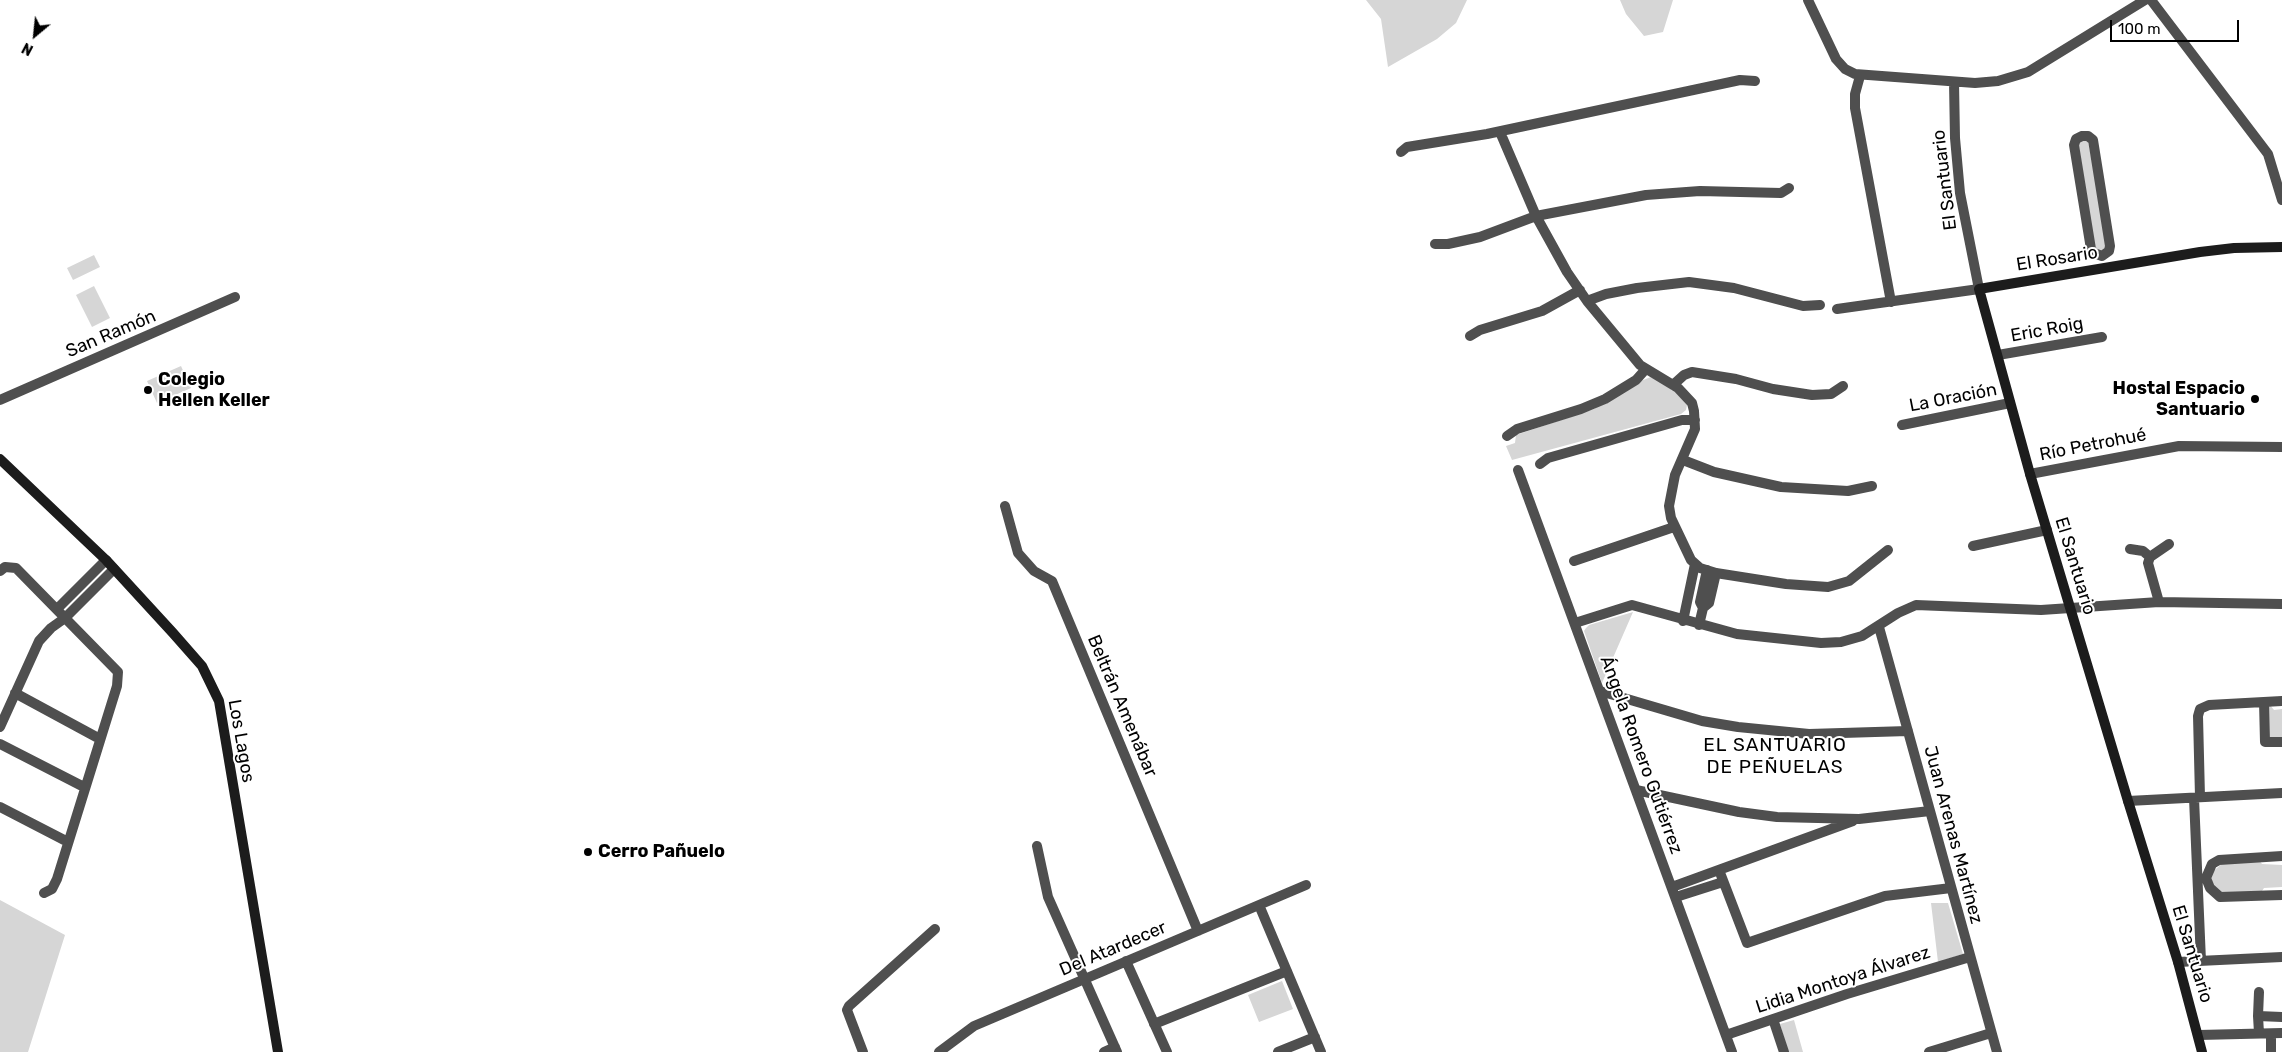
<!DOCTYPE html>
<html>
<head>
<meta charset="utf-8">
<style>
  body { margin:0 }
  #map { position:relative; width:2282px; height:1052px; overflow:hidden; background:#fff; font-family:Rubik,sans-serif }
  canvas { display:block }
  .north { position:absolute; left:10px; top:10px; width:50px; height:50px; -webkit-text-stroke:4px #fff; paint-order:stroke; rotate:208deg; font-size:14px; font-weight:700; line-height:20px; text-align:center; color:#000 }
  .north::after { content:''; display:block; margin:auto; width:18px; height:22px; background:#000; clip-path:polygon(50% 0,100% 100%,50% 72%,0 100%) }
  .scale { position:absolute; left:2110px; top:20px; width:129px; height:22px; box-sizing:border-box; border:2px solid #000; border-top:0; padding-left:6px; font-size:15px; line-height:18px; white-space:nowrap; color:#000; -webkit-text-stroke:4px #fff; paint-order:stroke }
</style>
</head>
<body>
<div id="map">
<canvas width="2282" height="1052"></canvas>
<div class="north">N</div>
<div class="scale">100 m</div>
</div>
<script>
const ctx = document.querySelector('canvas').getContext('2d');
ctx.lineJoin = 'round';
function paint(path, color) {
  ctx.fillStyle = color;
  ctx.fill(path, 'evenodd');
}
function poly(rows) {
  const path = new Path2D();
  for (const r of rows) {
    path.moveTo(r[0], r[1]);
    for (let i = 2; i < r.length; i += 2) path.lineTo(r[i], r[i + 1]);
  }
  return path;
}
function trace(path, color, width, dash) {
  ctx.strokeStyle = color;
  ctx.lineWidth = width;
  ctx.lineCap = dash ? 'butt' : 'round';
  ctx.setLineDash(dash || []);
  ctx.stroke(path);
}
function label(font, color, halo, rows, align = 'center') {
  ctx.font = font + ' Rubik,sans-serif';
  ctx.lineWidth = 4;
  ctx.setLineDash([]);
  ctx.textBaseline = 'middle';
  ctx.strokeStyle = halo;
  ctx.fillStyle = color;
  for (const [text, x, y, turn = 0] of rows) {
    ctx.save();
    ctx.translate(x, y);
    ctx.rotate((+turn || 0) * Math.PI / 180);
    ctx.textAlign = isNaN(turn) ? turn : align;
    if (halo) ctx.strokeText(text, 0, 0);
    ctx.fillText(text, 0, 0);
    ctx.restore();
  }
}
const green = poly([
  [1366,0,1467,0,1456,23,1437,39,1388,67,1381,19],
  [1620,0,1673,0,1663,32,1644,36,1626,14],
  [2078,141,2088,141,2108,243,2104,251,2095,249],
  [94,255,100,267,73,280,67,268],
  [94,286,110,318,92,327,76,295],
  [181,366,191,388,157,403,147,381],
  [1651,377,1673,389,1687,405,1686,410,1681,414,1512,460,1506,446,1515,443,1516,435,1594,409,1638,382],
  [1633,612,1602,683,1584,631,1586,628,1589,625],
  [2270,705,2274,710,2282,709,2282,740,2268,739,2268,706],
  [2259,860,2262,864,2282,865,2282,887,2264,888,2262,891,2226,896,2214,890,2210,874,2224,862],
  [0,900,65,935,28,1052,0,1052],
  [1931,903,1948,903,1963,954,1938,962],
  [1282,981,1293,1009,1259,1022,1248,995],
  [1794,1020,1803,1052,1788,1052,1780,1024]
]);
const street = poly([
  [1808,0,1836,59,1845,69,1855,74,1975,83,1998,81,2028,72,2145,0],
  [2151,0,2268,154,2282,200],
  [1860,76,1855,94,1855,108,1891,302],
  [1500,132,1536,216,1567,272,1587,301,1640,365,1678,388,1692,403,1694,411,1695,429,1675,475,1669,506,1671,518,1691,560,1700,568,1716,573,1786,584,1828,587,1849,581,1888,550],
  [2082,136,2088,136,2093,140,2110,246,2109,251,2102,256,2094,253,2091,249,2074,145,2076,139,2082,136],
  [1401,152,1407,147,1487,134,1740,80,1755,81],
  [1435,244,1448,244,1480,237,1536,216,1646,195,1700,191,1781,193,1789,188],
  [1587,301,1606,294,1637,288,1689,282,1734,288,1803,306,1820,305],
  [1837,309,1979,289,1960,193,1955,138,1954,82],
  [1470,336,1480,330,1542,311,1580,290],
  [1998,355,2102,337],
  [1673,385,1684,375,1692,372,1736,379,1773,389,1812,395,1831,394,1843,386],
  [0,400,235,297],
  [1902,425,2010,403],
  [1507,436,1517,429,1581,409,1605,399,1636,380,1645,370],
  [1683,460,1714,472,1781,487,1848,491,1872,486],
  [1540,464,1548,458,1682,420,1695,420],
  [1518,470,1732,1052],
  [2030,474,2179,446,2282,447],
  [1005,506,1018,553,1034,571,1052,581,1198,931],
  [1973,546,2047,530],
  [2130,549,2143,551,2150,557],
  [1574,561,1674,527],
  [0,571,5,567,16,568,118,672,117,686,57,879,52,889,44,893],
  [2159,602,2148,563,2150,557,2169,544],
  [1703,608,1700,602,1707,570],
  [57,609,106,560],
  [1683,621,1695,564],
  [1575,623,1632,605,1737,634,1821,643,1841,642,1862,636,1898,613,1916,605,2041,610,2159,602,2282,604],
  [1699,625,1703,608,1709,603,1716,573],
  [1879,627,1997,1052],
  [1600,691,1702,721,1738,727,1809,734,1908,731],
  [15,693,100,739],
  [2264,702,2265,742,2282,742],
  [0,727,39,641,51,628,65,618,114,569],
  [0,744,84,787],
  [1636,790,1739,812,1777,817,1859,819,1930,811],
  [2200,797,2198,716,2200,709,2209,705,2282,701],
  [2194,798,2201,961],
  [2128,801,2282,793],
  [0,807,68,842],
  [1037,846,1048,897,1117,1052],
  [2282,856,2219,860,2212,864,2206,878,2210,888,2220,897,2282,895],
  [1719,870,1747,943,1885,896,1951,888],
  [1672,887,1853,821],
  [1676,897,1723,882],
  [1259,905,1321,1052],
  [1126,961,1167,1052],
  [2178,962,2282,957],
  [2258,1016,2259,992],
  [1773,1019,1784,1052],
  [1154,1024,1287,971],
  [2259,1033,2258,1016,2282,1017],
  [1726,1035,1847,994,1970,957],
  [2199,1035,2282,1033],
  [863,1052,847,1010,849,1006,935,929],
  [939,1052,974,1026,1306,885],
  [1104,1052,1115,1047],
  [1278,1052,1315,1037],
  [1929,1052,1991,1033],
  [2271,1052,2271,1035]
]);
const secondary = poly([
  [0,459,106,560,173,633,202,666,219,701,278,1052],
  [2202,1052,2178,962,2128,801,2030,474,1979,289,2200,252,2234,248,2282,247]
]);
const markers = [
  [148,390,5,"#000"],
  [2255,399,5,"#000"],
  [588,852,5,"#000"]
];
const streetNames = [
  ["El Santuario",1945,180,-97],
  ["El Rosario",2057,259,-9],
  ["Eric Roig",2047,330,-10],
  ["San Ramón",111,334,-23],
  ["La Oración",1953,398,-11],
  ["Río Petrohué",2093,445,-11],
  ["El Santuario",2075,566,73],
  ["Beltrán Amenábar",1122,706,67],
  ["Los Lagos",241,741,80],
  ["Ángela Romero Gutiérrez",1641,755,70],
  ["Juan Arenas Martínez",1953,835,75],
  ["Del Atardecer",1113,949,-23],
  ["El Santuario",2192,954,73],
  ["Lidia Montoya Álvarez",1843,980,-18]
];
const poiNames = [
  ["Colegio",158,380],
  ["Hellen Keller",158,401],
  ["Hostal Espacio",2245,389,"right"],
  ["Santuario",2245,410,"right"],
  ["Cerro Pañuelo",598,852]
];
const neighbourhoodNames = [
  ["EL SANTUARIO",1775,746],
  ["DE PEÑUELAS",1775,768]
];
paint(green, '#d6d6d6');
trace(street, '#4f4f4f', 10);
trace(secondary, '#1c1c1c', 10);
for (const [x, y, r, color] of markers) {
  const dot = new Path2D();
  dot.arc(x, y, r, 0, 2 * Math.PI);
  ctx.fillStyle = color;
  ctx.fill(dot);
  trace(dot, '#fff', 2);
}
label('18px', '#000', '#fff', streetNames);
label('bold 18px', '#000', '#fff', poiNames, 'left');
ctx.letterSpacing = '1px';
label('19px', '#000', '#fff', neighbourhoodNames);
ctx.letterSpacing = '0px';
</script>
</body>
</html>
